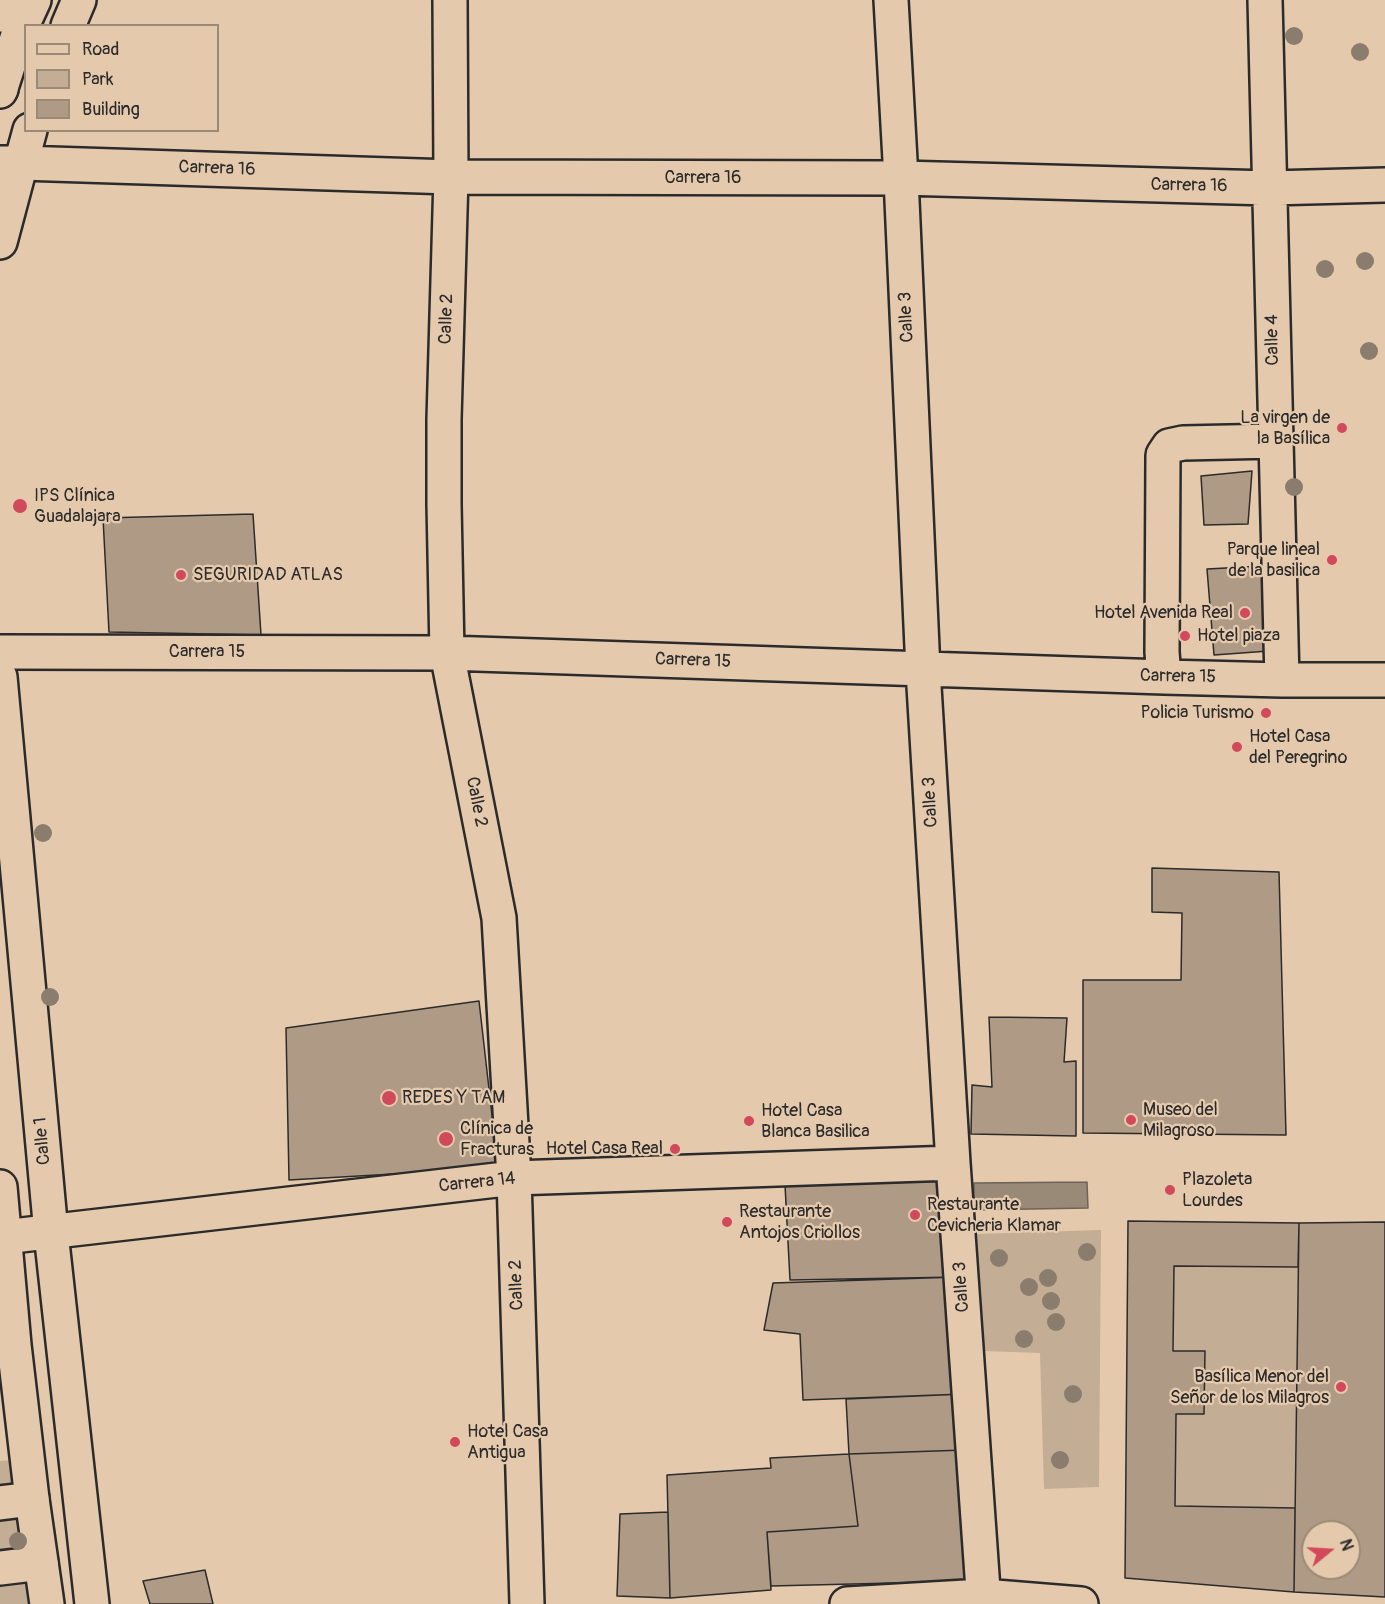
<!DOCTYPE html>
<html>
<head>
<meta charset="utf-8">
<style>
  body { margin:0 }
  #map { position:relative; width:1385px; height:1604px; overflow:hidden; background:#e5c9ac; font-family:Pangolin,sans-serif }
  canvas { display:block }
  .legend { position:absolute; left:24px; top:24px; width:195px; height:108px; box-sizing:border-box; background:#e5c9ac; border:2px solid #9b8a78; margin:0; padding:8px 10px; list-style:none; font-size:18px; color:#2b2b2b }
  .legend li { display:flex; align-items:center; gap:12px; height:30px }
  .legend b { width:30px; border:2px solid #9b8a78 }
  .north { position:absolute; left:1301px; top:1520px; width:60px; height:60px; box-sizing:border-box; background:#e5c9ac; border:2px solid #9b8a78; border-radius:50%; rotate:72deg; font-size:16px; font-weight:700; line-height:24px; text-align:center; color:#2b2b2b }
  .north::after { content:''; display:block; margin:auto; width:21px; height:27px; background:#d1495b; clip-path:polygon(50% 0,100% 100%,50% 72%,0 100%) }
</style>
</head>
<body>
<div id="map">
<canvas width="1385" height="1604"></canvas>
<ul class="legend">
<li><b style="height:8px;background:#e5c9ac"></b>Road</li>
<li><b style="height:16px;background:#c4ad95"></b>Park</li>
<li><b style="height:16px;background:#af9a86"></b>Building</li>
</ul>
<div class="north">N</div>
</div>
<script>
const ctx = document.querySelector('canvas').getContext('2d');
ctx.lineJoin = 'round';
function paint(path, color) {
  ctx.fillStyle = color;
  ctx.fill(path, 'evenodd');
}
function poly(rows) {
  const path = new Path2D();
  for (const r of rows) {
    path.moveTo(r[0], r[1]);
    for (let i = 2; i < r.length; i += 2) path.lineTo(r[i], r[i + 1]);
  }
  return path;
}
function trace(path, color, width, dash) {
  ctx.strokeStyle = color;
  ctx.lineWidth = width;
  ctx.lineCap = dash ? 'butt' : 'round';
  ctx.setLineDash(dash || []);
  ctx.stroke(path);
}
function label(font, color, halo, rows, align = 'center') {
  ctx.font = font + ' Pangolin,sans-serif';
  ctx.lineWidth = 4.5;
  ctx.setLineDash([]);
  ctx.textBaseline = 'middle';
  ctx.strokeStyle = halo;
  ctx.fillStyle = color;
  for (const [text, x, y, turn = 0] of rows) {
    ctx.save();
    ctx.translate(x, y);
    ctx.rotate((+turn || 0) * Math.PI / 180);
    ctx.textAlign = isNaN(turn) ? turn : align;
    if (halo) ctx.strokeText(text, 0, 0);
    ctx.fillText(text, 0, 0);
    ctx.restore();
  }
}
const green = poly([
  [1101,1230,1099,1487,1044,1489,1040,1353,984,1351,976,1234],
  [1174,1266,1298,1267,1295,1508,1175,1506,1176,1414,1204,1414,1205,1352,1173,1351],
  [14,1460,35,1604,0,1604,0,1461]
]);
const water = poly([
  [1087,1182,1088,1208,974,1210,974,1183,1087,1182]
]);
const building = poly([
  [1252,471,1248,524,1204,525,1201,476,1252,471],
  [253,514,261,635,109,632,103,518,253,514],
  [1263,566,1269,651,1214,655,1207,569,1263,566],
  [1152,868,1279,872,1286,1135,1083,1133,1083,980,1181,980,1182,913,1152,912,1152,868],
  [479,1001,498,1168,289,1180,286,1028,479,1001],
  [989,1017,1067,1018,1064,1062,1076,1061,1076,1136,971,1134,972,1085,992,1087,989,1017],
  [951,1181,958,1277,790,1280,785,1185,951,1181],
  [1128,1221,1299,1223,1298,1267,1174,1266,1173,1351,1205,1351,1204,1414,1176,1414,1175,1506,1295,1508,1294,1592,1125,1578,1128,1221],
  [1385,1222,1385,1597,1294,1592,1299,1223,1385,1222],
  [1313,1532,1349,1532,1349,1568,1313,1568,1313,1532],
  [958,1277,964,1394,803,1400,800,1334,764,1330,773,1283,958,1277],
  [964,1394,964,1450,849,1454,846,1399,964,1394],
  [964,1450,974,1581,771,1586,767,1532,858,1526,849,1454,964,1450],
  [849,1454,858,1526,767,1532,771,1590,670,1598,667,1475,771,1468,770,1458,849,1454],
  [668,1512,670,1598,617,1596,620,1514,668,1512],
  [205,1570,213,1604,150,1604,143,1581,205,1570]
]);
const minor = poly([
  [450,0,451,177,444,419,444,504,447,653,499,918,514,1178,527,1604],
  [891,0,901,178,923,670,953,1163,984,1604],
  [1265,0,1282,680],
  [0,15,7,0],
  [68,26,79,0],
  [0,91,18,35,34,0],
  [30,130,21,163,451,177,901,178,1270,188,1385,185],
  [0,652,447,653,1164,677,1282,680,1385,680],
  [1164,677,1162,652,1163,455,1169,446,1183,443,1276,441],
  [4,1237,514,1178,953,1163],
  [0,1503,32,1499],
  [0,1568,41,1563],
  [847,1604,983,1596,1081,1604]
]);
const major = poly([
  [0,90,1,89],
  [0,163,21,163,0,242],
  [0,677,51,1233,92,1604],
  [0,1187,14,1345,32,1499,47,1604]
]);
const trees = [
  [1294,36],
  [1360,52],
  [1365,261],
  [1325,269],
  [1369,351],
  [1294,487],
  [43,833],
  [50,997],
  [1087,1252],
  [999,1258],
  [1048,1278],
  [1029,1287],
  [1051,1301],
  [1056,1322],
  [1024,1339],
  [1073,1394],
  [1060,1460],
  [18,1541]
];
const markers = [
  [1342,428,6,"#d1495b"],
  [20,506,8,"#d1495b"],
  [1332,560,6,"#d1495b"],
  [181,575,6,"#d1495b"],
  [1245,613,6,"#d1495b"],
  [1185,636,6,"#d1495b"],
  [1266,713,6,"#d1495b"],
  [1237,747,6,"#d1495b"],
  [389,1098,8,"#d1495b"],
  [1131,1120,6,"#d1495b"],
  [749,1121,6,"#d1495b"],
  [446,1139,8,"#d1495b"],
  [675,1149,6,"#d1495b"],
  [1170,1190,6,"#d1495b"],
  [915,1215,6,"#d1495b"],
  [727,1222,6,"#d1495b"],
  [1341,1387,6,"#d1495b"],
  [455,1442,6,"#d1495b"]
];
const streetNames = [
  ["Carrera 16",217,169,2],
  ["Carrera 16",703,178],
  ["Carrera 16",1189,186,1],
  ["Calle 3",907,317,-93],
  ["Calle 2",447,319,-88],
  ["Calle 4",1273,340,-91],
  ["Carrera 15",207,652],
  ["Carrera 15",693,661,2],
  ["Carrera 15",1178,677,1],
  ["Calle 2",476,802,79],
  ["Calle 3",931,802,-93],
  ["Calle 1",43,1141,-95],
  ["Carrera 14",477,1183,-6],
  ["Calle 2",517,1285,-92],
  ["Calle 3",962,1287,-94]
];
const poiNames = [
  ["La virgen de",1330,418,"right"],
  ["la Basílica",1330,439,"right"],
  ["IPS Clínica",34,496],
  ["Guadalajara",34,517],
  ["Parque lineal",1320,550,"right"],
  ["de la basilica",1320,571,"right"],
  ["SEGURIDAD ATLAS",193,575],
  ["Hotel Avenida Real",1233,613,"right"],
  ["Hotel piaza",1197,636],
  ["Policia Turismo",1254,713,"right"],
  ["Hotel Casa",1249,737],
  ["del Peregrino",1249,758],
  ["REDES Y TAM",402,1098],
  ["Museo del",1143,1110],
  ["Milagroso",1143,1131],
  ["Hotel Casa",761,1111],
  ["Blanca Basilica",761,1132],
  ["Clínica de",460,1129],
  ["Fracturas",460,1150],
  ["Hotel Casa Real",663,1149,"right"],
  ["Plazoleta",1182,1180],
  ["Lourdes",1182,1201],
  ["Restaurante",927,1205],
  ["Cevicheria Klamar",927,1226],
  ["Restaurante",739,1212],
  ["Antojos Criollos",739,1233],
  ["Basílica Menor del",1329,1377,"right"],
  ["Señor de los Milagros",1329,1398,"right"],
  ["Hotel Casa",467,1432],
  ["Antigua",467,1453]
];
paint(green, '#c4ad95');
paint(water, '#998977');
trace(water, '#6d6359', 1.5);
paint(building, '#af9a86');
trace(building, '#2b2b2b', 1.5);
trace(minor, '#2b2b2b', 38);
trace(major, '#2b2b2b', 38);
trace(minor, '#e5c9ac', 33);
trace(major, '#e5c9ac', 33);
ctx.fillStyle = '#8b7d6e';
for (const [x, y] of trees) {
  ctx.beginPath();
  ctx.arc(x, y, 9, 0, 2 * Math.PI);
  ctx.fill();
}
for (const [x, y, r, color] of markers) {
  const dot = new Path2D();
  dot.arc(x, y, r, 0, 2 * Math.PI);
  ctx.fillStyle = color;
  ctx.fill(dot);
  trace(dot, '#e5c9ac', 2);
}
label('18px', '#2b2b2b', '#e5c9ac', streetNames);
label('18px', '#2b2b2b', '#e5c9ac', poiNames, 'left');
</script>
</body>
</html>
